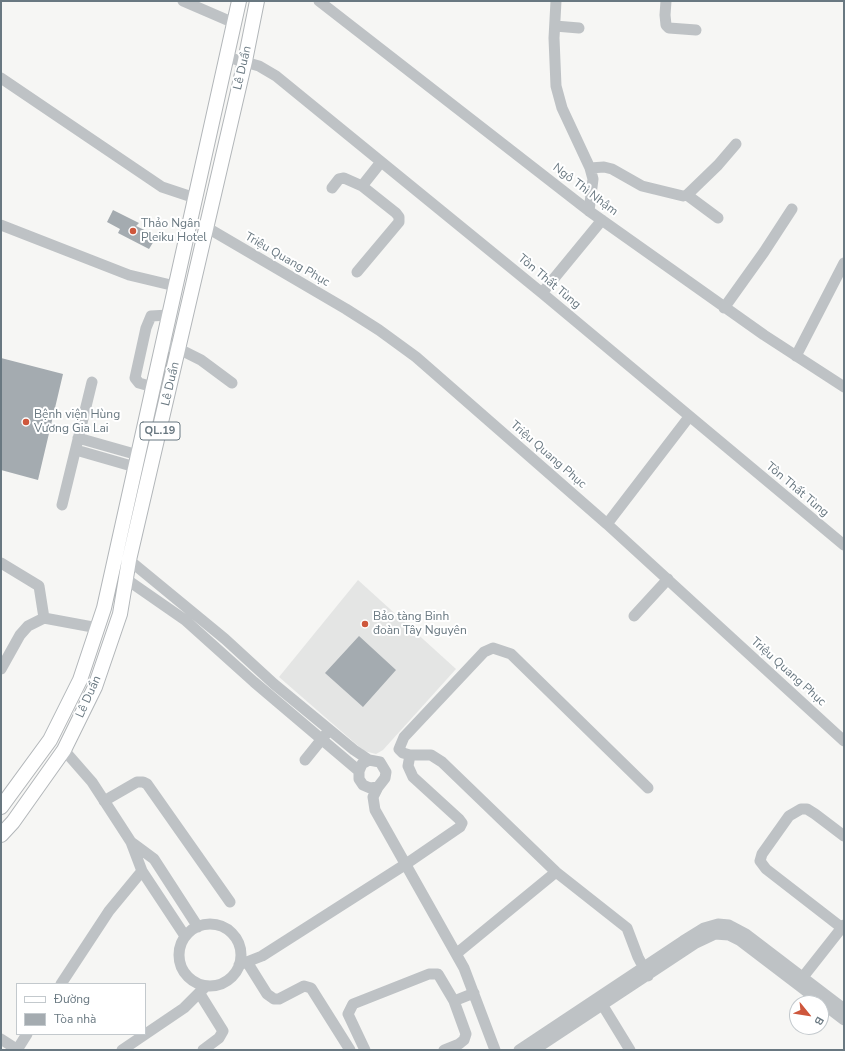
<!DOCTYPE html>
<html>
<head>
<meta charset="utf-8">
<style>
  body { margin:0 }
  #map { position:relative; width:845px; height:1051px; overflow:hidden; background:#f6f6f4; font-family:"Nunito Sans",sans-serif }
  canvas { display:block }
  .frame { position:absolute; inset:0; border:2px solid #697881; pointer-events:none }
  .legend { position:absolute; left:16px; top:983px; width:130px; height:52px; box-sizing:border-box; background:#fff; border:1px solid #c3c9cd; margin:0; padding:5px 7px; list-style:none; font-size:12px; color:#697881 }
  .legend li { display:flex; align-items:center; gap:8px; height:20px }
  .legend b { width:20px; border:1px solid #c3c9cd }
  .north { position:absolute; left:789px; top:995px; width:40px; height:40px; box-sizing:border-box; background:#fff; border:1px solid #c3c9cd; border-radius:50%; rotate:120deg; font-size:11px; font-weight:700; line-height:16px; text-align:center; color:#697881 }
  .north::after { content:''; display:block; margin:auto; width:14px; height:18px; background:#ce573c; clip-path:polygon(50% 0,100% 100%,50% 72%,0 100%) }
</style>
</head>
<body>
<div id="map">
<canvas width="845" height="1051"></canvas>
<div class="frame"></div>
<ul class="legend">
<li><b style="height:5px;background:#fff"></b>Đường</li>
<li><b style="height:11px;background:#a4abb0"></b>Tòa nhà</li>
</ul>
<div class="north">B</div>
</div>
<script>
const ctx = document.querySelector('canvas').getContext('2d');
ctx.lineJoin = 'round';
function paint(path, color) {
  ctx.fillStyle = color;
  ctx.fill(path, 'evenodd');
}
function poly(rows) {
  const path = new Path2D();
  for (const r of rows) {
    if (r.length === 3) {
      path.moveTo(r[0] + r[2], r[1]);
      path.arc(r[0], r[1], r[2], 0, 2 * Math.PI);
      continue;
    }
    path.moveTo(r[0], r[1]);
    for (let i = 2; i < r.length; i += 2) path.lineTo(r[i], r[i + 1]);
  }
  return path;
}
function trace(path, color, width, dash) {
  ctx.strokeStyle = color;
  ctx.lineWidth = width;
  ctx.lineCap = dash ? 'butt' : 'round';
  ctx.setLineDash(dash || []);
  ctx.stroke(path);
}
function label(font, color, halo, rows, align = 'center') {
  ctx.font = font + ' "Nunito Sans",sans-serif';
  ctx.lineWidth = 4;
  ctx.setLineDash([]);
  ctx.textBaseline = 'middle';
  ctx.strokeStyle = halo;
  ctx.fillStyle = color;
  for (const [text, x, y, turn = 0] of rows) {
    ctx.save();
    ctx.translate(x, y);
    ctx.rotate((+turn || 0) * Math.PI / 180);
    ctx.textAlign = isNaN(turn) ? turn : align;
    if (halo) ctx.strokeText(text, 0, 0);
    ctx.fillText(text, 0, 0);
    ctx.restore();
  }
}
const built = poly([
  [358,580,456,669,383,750,376,754,364,751,279,677]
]);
const building = poly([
  [113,210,139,223,136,226,157,236,149,249,118,233,120,229,107,222],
  [1,358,63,374,38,480,1,470],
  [359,636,396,670,363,707,325,673]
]);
const minor = poly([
  [183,1,234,23],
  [319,1,589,211,764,335,844,387],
  [556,1,554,38,556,86,562,108,590,168,593,179,589,211],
  [666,1,665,15,666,25,669,28,696,30],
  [555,26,579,28],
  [227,57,259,66,276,76,542,293,844,545],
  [1,78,162,187,195,198],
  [590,168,604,167,612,169,642,186,683,196,687,195,718,165,736,144],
  [332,188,339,179,344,178,362,186],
  [687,195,718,218],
  [1,225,129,275,175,286],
  [206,227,346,309,379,330,416,357,607,524,844,741],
  [357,272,399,222,399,217,396,213,362,186,381,162],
  [542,293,602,220],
  [724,308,764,252,792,209],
  [162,345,179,349,201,360,232,383],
  [796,356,844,263],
  [153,387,139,383,135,378,146,328,151,316,169,315],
  [78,438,138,455],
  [76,450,135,467],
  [62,505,92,382],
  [607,524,689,417],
  [129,560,225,639,274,684,354,750,369,760,380,762,386,772,385,778,378,787,370,788,363,785,359,779,359,771,362,764,369,760],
  [1,563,39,586,44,618],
  [126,579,185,620,254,682,359,771],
  [634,616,668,579],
  [1,669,20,635,28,626,44,618,98,628],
  [64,750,92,782,120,825,131,842,142,871,185,936],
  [305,760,326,734],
  [378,787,373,797,375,810,464,968,495,1050],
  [104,801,137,782,143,782,147,784,230,902],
  [131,842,154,859,198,927],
  [210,955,31],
  [842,928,766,869,760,861,762,854,789,816,801,809,807,809,815,814,844,836],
  [456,954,556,872],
  [247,962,267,994,274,999,279,999,304,986,311,988,350,1050],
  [239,965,262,956,406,864,460,827,462,823,459,819,413,777,408,766,410,755],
  [648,976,638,957,627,928,556,872,442,762,431,755,410,755,403,753,399,749,404,737,484,652,493,648,511,654,648,788],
  [799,982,844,925],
  [61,984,109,911,142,871],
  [200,994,223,1031,219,1038,203,1050],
  [454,1001,474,993],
  [600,1001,630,1050],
  [1,1039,18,1050],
  [17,1050,27,1034],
  [122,1050,184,1008,206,986],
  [365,1050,348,1014,353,1004,429,974,438,974,454,1001,466,1034,464,1040,459,1044,444,1050],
  [519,1050,683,941,704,928,718,924,729,925,746,934,844,1009],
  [534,1050,696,943,715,934,729,935,739,940,844,1020]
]);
const major = poly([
  [1,807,50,740,80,680,104,608,239,1],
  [1,835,13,822,64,750,95,687,120,614,129,560,245,61,257,1]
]);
const markers = [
  [133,231,4,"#ce573c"],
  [26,422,4,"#ce573c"],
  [365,624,4,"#ce573c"]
];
const shields = [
  [160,431,40]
];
const shieldNames = [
  ["QL.19",160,431]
];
const streetNames = [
  ["Lê Duẩn",243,68,-77],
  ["Ngô Thì Nhậm",585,190,37],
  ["Triệu Quang Phục",287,260,30],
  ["Tôn Thất Tùng",549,282,40],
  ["Lê Duẩn",171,384,-77],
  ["Triệu Quang Phục",548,455,41],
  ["Tôn Thất Tùng",797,490,40],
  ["Triệu Quang Phục",788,672,42],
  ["Lê Duẩn",89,697,-66]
];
const poiNames = [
  ["Thảo Ngân",141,224],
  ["Pleiku Hotel",141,238],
  ["Bệnh viện Hùng",34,415],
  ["Vương Gia Lai",34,429],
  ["Bảo tàng Binh",373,617],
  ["đoàn Tây Nguyên",373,631]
];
paint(built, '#e4e5e4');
paint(building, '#a4abb0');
trace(major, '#b2b6b9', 16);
trace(minor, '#bec2c5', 11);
trace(major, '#fff', 14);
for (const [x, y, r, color] of markers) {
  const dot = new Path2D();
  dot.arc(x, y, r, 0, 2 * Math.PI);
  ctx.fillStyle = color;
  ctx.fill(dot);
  trace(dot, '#fff', 1.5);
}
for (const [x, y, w] of shields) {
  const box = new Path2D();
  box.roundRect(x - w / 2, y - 9, w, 18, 3);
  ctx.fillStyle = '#fff';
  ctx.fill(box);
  trace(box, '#697881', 1);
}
label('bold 11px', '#697881', null, shieldNames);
label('12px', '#697881', '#fff', streetNames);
label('12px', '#697881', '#fff', poiNames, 'left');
</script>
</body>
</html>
